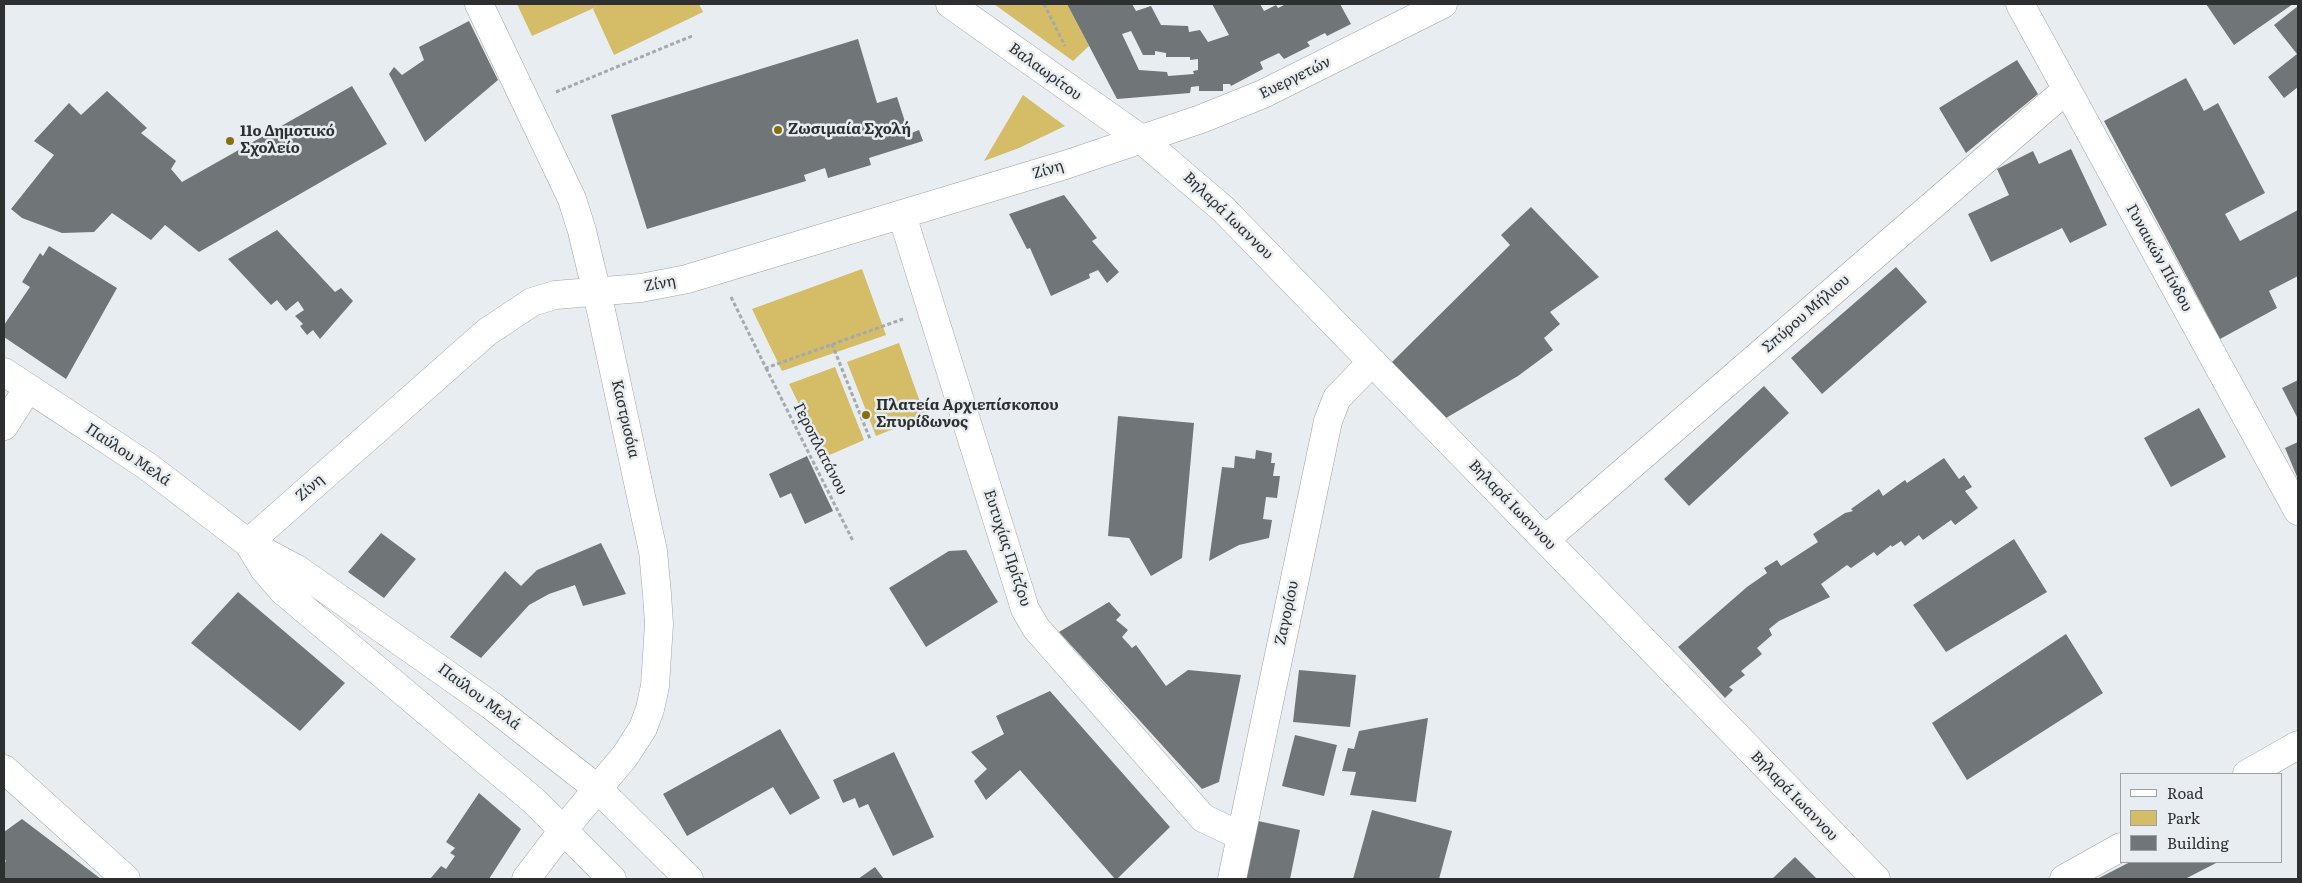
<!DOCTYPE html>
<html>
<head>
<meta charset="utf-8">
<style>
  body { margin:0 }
  #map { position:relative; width:2302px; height:883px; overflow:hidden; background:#e7edf0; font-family:Literata,serif }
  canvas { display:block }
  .frame { position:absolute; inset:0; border:5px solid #2d2f30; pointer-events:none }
  .legend { position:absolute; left:2120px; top:773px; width:162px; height:90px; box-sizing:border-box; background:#e7edf0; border:1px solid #9da1a3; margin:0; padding:6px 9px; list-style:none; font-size:15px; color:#2d2f30 }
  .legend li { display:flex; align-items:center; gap:10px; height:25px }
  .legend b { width:25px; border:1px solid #9da1a3 }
</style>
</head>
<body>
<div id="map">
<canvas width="2302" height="883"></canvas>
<div class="frame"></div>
<ul class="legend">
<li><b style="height:6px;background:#fff"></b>Road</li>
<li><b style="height:14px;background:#d5bc67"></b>Park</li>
<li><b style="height:14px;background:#707578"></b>Building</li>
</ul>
</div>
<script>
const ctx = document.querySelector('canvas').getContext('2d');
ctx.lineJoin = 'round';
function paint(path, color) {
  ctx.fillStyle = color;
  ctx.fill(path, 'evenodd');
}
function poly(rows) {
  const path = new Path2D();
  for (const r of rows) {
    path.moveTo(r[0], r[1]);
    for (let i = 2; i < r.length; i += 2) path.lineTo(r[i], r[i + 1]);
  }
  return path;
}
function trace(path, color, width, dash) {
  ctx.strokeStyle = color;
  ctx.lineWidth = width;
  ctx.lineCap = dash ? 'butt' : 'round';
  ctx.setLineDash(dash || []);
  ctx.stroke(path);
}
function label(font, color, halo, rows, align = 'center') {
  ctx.font = font + ' Literata,serif';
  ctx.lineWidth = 5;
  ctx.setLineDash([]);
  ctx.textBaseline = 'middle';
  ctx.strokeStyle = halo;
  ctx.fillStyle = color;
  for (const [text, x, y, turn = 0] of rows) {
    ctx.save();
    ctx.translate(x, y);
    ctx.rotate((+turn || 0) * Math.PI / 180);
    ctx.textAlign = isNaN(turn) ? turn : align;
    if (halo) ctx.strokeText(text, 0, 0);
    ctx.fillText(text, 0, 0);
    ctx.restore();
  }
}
const green = poly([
  [517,4,699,4,703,12,614,55,593,9,596,7,532,36],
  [994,4,1067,4,1089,46,1073,61],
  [1023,95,1065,126,1019,148,984,161],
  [862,269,886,335,782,371,752,309],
  [899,343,925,416,876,436,847,362],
  [835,367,864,440,825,457,789,384]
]);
const building = poly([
  [1067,4,1132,4,1136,11,1151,6,1161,25,1188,26,1189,32,1200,30,1208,42,1229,35,1212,4,1260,4,1264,11,1276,5,1278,8,1286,4,1340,4,1351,24,1327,36,1325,33,1307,42,1310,46,1284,59,1279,53,1260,62,1263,69,1231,86,1230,84,1223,84,1223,91,1199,91,1199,86,1191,87,1190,93,1117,99],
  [1131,31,1143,55,1155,55,1155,51,1166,53,1166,57,1190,57,1190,60,1198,59,1198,70,1193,71,1194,74,1168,76,1167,72,1139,70,1122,34],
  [2206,4,2293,4,2234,45],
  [2298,6,2298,87,2284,98,2268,77,2297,54,2274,25],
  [469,21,498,80,425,142,389,74,394,67,402,75,424,60,419,47],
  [858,39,877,103,897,97,909,134,919,130,923,141,869,158,871,165,828,178,825,168,804,175,806,181,647,229,611,115],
  [2017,60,2038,94,1966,153,1939,108],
  [2186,78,2204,111,2218,103,2265,193,2225,214,2240,241,2298,210,2298,276,2269,291,2277,308,2220,339,2104,121],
  [352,86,387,144,199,252,165,225,151,240,112,213,94,232,62,233,22,218,11,209,54,155,34,141,69,103,81,115,107,91,147,128,141,133,176,161,171,169,182,182],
  [2071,149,2107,225,2070,243,2062,228,1991,262,1968,214,2009,195,1997,169,2033,151,2039,164],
  [1064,195,1097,238,1092,241,1119,272,1107,283,1098,270,1089,274,1090,278,1051,296,1030,248,1027,249,1009,214],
  [1531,207,1599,277,1550,312,1560,324,1544,338,1553,350,1518,376,1446,418,1391,363,1510,245,1501,235],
  [277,230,335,292,341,288,353,301,320,339,313,330,307,335,300,326,303,324,295,316,304,310,298,301,286,311,277,300,271,305,228,259],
  [49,246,117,288,66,379,4,337,4,325,30,287,22,282,40,253,43,256],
  [1896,267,1927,302,1822,394,1791,358],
  [2298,380,2298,419,2282,388],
  [1764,386,1789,413,1689,506,1664,479],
  [2199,408,2226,457,2171,487,2144,438],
  [1118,416,1194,423,1182,558,1151,576,1129,538,1108,536],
  [2298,442,2298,479,2285,448],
  [1256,450,1272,453,1271,463,1275,463,1273,476,1280,476,1277,498,1266,497,1263,519,1272,520,1269,538,1239,545,1209,561,1222,467,1234,468,1235,456,1255,459],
  [807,456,833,511,805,524,791,493,780,498,769,474],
  [1944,458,1959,479,1964,475,1972,487,1965,491,1978,508,1955,525,1951,520,1923,540,1919,535,1905,546,1901,541,1892,547,1891,545,1877,556,1874,552,1851,568,1847,565,1821,584,1830,597,1779,621,1769,629,1772,635,1757,648,1762,654,1741,671,1745,675,1729,687,1733,690,1725,698,1678,647,1747,587,1767,573,1764,568,1777,560,1781,566,1818,542,1813,534,1845,513,1853,511,1851,509,1879,489,1883,496,1905,480,1907,483],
  [381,533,416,559,384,598,348,572],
  [2014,539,2047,592,1946,652,1913,605],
  [601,543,626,594,583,606,575,585,549,594,529,605,481,658,450,637,505,571,521,586,537,570],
  [966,550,998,602,926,647,889,588,949,551],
  [238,592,345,683,300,731,191,643],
  [1109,602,1121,615,1116,620,1128,630,1122,637,1132,648,1136,645,1166,686,1188,670,1241,675,1219,782,1202,789,1059,632],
  [2066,634,2103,693,1967,780,1932,723],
  [1299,670,1356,675,1350,727,1293,722],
  [1050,691,1170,827,1117,879,1115,879,1020,770,986,800,974,781,987,769,971,752,1004,734,996,716],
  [1428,718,1416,802,1350,795,1356,772,1342,771,1348,748,1354,749,1359,731],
  [780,729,820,798,790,815,773,787,687,836,663,794],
  [1295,735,1337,745,1324,796,1282,786],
  [894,752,934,837,893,856,868,804,859,808,855,798,843,803,833,780],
  [479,793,521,829,489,879,430,879,441,866,446,869,455,856,450,853,455,848,446,842],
  [1372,810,1452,831,1439,879,1353,879],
  [22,819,101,879,4,879,4,863,6,861,4,859,4,832],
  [1258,821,1300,830,1290,879,1245,879],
  [1795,857,1817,879,1772,879],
  [2130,862,2218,862,2185,879,2097,879],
  [875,867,884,879,858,879]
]);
const path = poly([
  [1044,4,1065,46],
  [556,92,692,36],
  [731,297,766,368,903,319],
  [832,344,870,439],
  [766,368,853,541]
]);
const street = poly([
  [479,4,572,199,582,231,600,306,644,510,653,551,657,594,659,624,655,686,650,709,643,728,625,756,564,829,526,879],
  [2020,4,2298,511],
  [902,215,1025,609,1036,628,1203,818,1241,836],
  [1546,539,2066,90],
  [248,543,487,332,532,302,555,295,641,288,687,279,1065,165,1201,119,1263,94,1443,4],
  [4,769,126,879],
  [2247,774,2298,745],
  [1232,879,1328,421,1337,398,1372,362],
  [2064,879,2121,847]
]);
const secondary = poly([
  [950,4,1141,139,1223,209,1876,879],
  [4,372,147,466,248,543,297,569,492,706,598,789,689,879],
  [4,426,28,388],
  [250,546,264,569,283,591,534,801,612,879]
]);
const markers = [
  [778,130,5,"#876f0e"],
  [230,141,5,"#876f0e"],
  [866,415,5,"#876f0e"]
];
const streetNames = [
  ["Βαλαωρίτου",1045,72,36],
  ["Ευεργετών",1295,78,-26],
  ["Ζίνη",1048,170,-17],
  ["Βηλαρά Ιωαννου",1228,216,44],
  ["Γυναικών Πίνδου",2159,258,61],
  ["Ζίνη",660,284,-11],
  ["Σπύρου Μήλιου",1806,314,-41],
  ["Καστρισόια",625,419,77],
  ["Γεροπλατάνου",820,449,63],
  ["Παύλου Μελά",128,455,34],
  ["Ζίνη",310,488,-41],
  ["Βηλαρά Ιωαννου",1512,505,46],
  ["Ευτυχίας Πρίτζου",1007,548,72],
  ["Ζαγορίου",1287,613,-78],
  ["Παύλου Μελά",479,697,37],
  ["Βηλαρά Ιωαννου",1794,796,46]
];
const poiNames = [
  ["Ζωσιμαία Σχολή",788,130],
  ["11ο Δημοτικό",240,132],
  ["Σχολείο",240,149],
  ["Πλατεία Αρχιεπίσκοπου",876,406],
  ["Σπυρίδωνος",876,423]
];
paint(green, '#d5bc67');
paint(building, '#707578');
trace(street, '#9ea3a6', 29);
trace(secondary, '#9ea3a6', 29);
trace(path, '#a4a9ab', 3, [4, 2.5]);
trace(street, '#fff', 28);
trace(secondary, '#fff', 28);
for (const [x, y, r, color] of markers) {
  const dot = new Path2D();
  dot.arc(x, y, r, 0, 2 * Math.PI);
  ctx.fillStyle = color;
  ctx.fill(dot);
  trace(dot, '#e7edf0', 2);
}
label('15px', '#2d2f30', '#e7edf0', streetNames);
label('bold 15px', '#2d2f30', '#e7edf0', poiNames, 'left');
</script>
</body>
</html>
